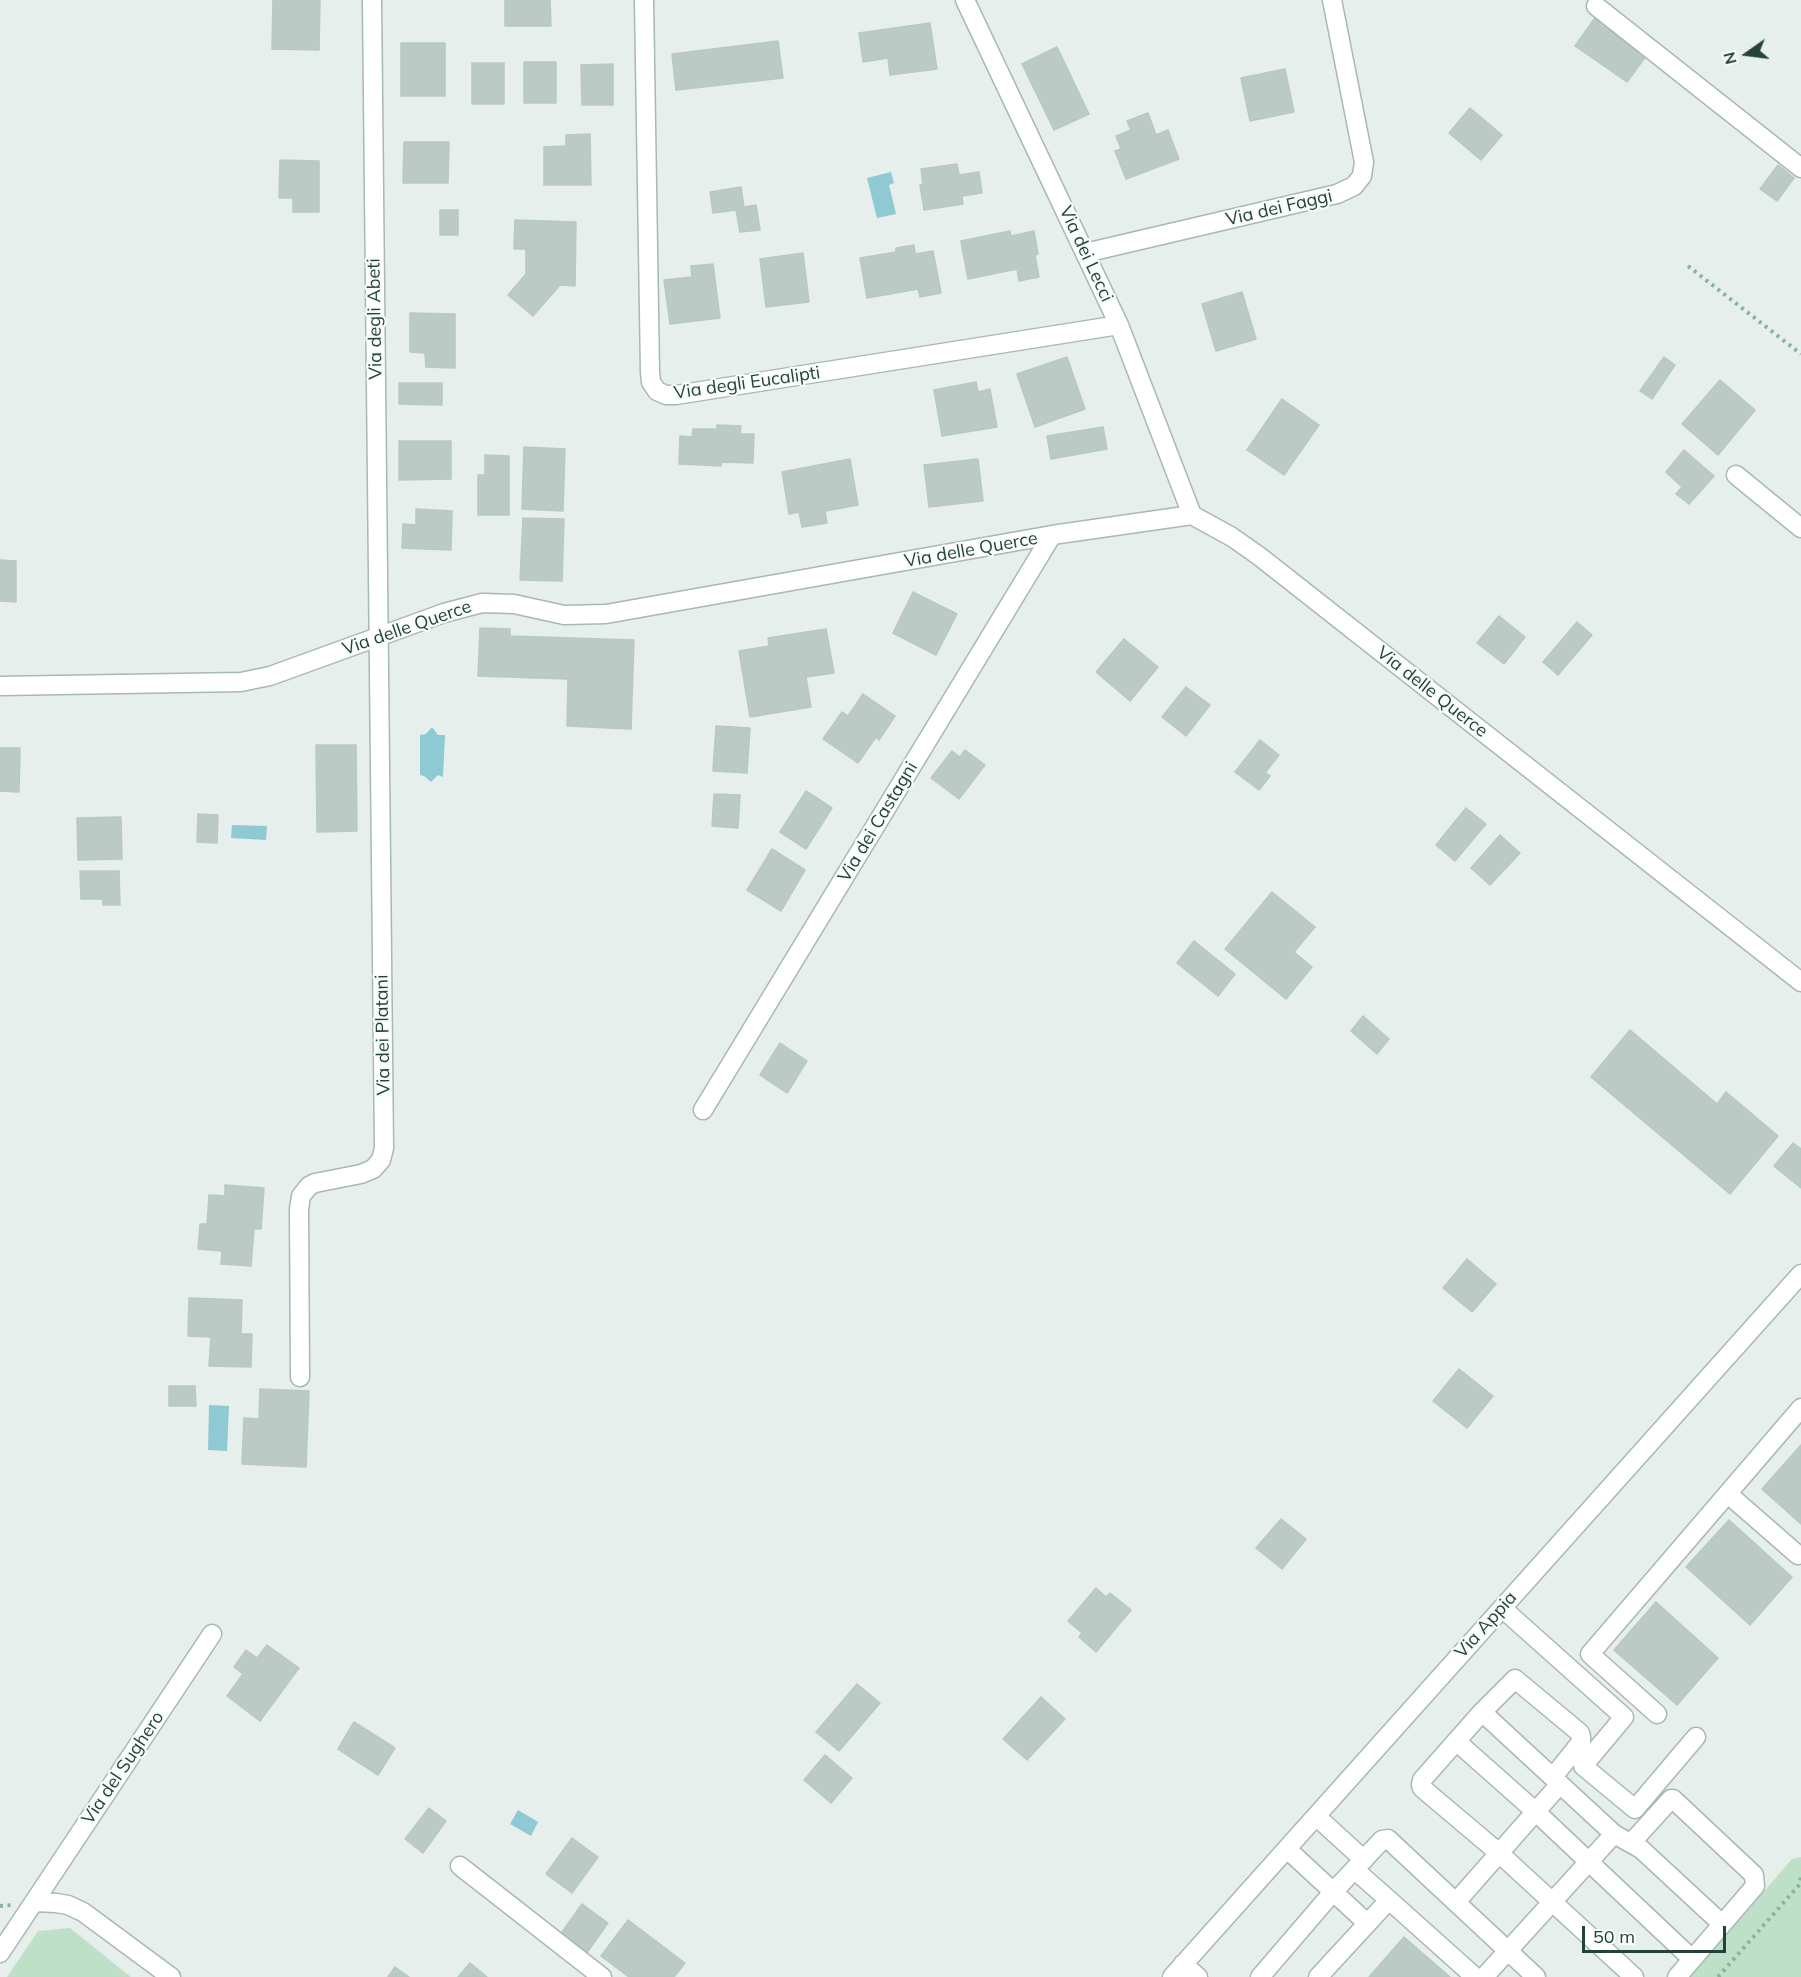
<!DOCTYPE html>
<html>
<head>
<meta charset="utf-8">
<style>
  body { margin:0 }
  #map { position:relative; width:1801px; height:1977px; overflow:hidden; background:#e6efeb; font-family:Mulish,sans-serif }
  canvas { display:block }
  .north { position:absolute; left:1717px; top:24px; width:60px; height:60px; -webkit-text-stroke:4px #f7fbf9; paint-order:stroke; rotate:256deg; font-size:16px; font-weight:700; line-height:24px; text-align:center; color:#24423a }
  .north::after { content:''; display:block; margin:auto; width:21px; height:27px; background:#24423a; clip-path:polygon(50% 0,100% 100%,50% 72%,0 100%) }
  .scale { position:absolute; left:1582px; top:1926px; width:144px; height:27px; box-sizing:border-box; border:3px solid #24423a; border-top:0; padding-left:8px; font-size:18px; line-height:21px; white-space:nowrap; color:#24423a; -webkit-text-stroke:4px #f7fbf9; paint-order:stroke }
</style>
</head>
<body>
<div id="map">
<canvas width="1801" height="1977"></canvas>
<div class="north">N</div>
<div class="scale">50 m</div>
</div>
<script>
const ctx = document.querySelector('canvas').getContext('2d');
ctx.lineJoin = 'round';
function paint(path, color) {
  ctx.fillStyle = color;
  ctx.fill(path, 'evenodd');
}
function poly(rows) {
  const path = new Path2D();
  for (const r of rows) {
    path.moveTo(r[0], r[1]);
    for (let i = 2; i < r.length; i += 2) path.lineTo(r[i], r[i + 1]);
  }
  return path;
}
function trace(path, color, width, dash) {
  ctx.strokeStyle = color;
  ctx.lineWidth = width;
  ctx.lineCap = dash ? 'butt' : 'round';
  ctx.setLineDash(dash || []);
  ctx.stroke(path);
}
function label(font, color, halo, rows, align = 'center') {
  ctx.font = font + ' Mulish,sans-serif';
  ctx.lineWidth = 4.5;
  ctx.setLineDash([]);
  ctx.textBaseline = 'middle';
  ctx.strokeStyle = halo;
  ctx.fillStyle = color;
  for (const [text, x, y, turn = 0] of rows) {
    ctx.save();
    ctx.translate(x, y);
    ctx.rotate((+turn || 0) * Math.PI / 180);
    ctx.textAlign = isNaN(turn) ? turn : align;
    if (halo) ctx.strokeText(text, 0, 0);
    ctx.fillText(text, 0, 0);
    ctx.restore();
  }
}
const green = poly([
  [1801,1857,1801,1977,1690,1977,1792,1859],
  [70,1928,131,1977,7,1977,38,1931]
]);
const water = poly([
  [891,172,894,183,889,185,896,214,877,218,867,178],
  [432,727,438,735,445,735,443,777,438,775,431,782,424,776,420,775,420,735,426,734],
  [232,825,267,826,266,840,231,838],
  [209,1405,229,1406,227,1451,208,1450],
  [518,1810,538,1822,531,1836,510,1824]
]);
const building = poly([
  [273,0,320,0,319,50,272,49,273,0],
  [505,0,550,0,551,26,505,26,505,0],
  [1597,15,1649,52,1627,82,1575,46,1597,15],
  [930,23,937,69,890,75,888,58,863,62,859,33,930,23],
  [778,41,783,78,676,90,672,54,778,41],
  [401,43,445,43,445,96,401,96,401,43],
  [1057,47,1089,114,1054,130,1022,64,1057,47],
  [524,62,556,62,556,103,524,103,524,62],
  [472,63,504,63,504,104,472,104,472,63],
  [613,64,613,105,582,105,581,65,613,64],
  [1285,69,1294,112,1250,121,1241,78,1285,69],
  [1470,108,1502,135,1481,160,1449,133,1470,108],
  [1148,113,1156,135,1168,130,1179,159,1126,179,1115,151,1121,149,1116,136,1131,130,1127,121,1148,113],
  [590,134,591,185,544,185,544,147,566,146,566,135,590,134],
  [404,142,449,142,448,183,403,183,404,142],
  [280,160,319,161,319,212,293,212,293,198,279,198,280,160],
  [957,164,959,175,979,172,982,193,962,196,963,204,924,210,920,185,923,184,921,169,957,164],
  [1778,165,1794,178,1777,201,1760,189,1778,165],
  [741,187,744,207,756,205,760,230,740,232,736,210,713,213,710,192,741,187],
  [440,210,458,210,458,235,440,235,440,210],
  [515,220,576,222,575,286,560,285,533,316,508,295,526,274,526,249,514,249,515,220],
  [1010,231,1011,236,1034,231,1038,254,1035,255,1039,277,1019,281,1017,269,968,279,961,241,1010,231],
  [914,245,915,254,933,251,941,293,920,297,918,289,867,298,860,258,896,252,896,248,914,245],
  [803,253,809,302,766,307,760,259,803,253],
  [713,264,720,318,670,324,664,280,692,277,691,266,713,264],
  [1242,292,1256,339,1216,351,1202,304,1242,292],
  [410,313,455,314,455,368,426,367,425,353,410,352,410,313],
  [1067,357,1085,409,1035,427,1017,374,1067,357],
  [1664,357,1675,365,1652,399,1640,391,1664,357],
  [1720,380,1755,410,1718,455,1682,424,1720,380],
  [976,382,978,392,990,389,997,427,942,436,934,390,976,382],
  [399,383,442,383,442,405,399,404,399,383],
  [1282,399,1319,425,1284,475,1247,450,1282,399],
  [717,425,741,426,740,434,754,434,753,463,721,462,721,466,679,464,680,436,692,437,693,429,717,429,717,425],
  [1103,427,1107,449,1051,459,1047,436,1103,427],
  [399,441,451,441,451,479,399,480,399,441],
  [524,447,565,449,563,511,522,509,524,447],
  [1684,450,1714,476,1689,504,1676,494,1682,487,1666,472,1684,450],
  [485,455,509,456,509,515,478,515,478,475,485,475,485,455],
  [850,459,858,505,825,511,827,523,802,527,799,512,789,514,782,472,850,459],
  [978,459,983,501,929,507,924,465,978,459],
  [416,509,452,511,451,550,402,548,403,524,416,525,416,509],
  [523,518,564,519,562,581,520,580,523,518],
  [0,560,16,561,16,602,0,601,0,560],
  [913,592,957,614,936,655,893,633,913,592],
  [1499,616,1525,637,1504,664,1477,643,1499,616],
  [1577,622,1592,635,1558,675,1543,662,1577,622],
  [480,628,510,629,510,636,634,640,631,729,567,726,568,679,478,676,480,628],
  [826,629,834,673,806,677,811,707,750,717,739,651,769,646,768,638,826,629],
  [1124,639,1158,667,1130,701,1096,672,1124,639],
  [1186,687,1210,705,1186,736,1162,717,1186,687],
  [863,694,895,716,879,740,876,737,858,763,823,739,842,712,848,716,863,694],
  [716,726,750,728,747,773,713,771,716,726],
  [1260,740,1279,755,1265,773,1270,776,1259,790,1235,772,1260,740],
  [316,745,356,745,357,831,317,832,316,745],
  [0,748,20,748,19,792,0,791,0,748],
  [965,750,985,765,959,799,931,778,952,751,960,757,965,750],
  [806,791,832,808,806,849,780,832,806,791],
  [714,794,740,795,738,828,712,826,714,794],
  [1466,808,1486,824,1455,861,1436,845,1466,808],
  [198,814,218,815,217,843,197,842,198,814],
  [121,817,122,859,78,860,77,818,121,817],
  [1500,835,1520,853,1490,885,1471,868,1500,835],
  [772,849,805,870,781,911,747,890,772,849],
  [80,871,119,871,120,905,103,905,103,899,81,899,80,871],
  [1272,892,1315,927,1294,952,1312,967,1286,999,1225,949,1272,892],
  [1194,941,1235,974,1218,996,1177,963,1194,941],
  [1363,1016,1389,1039,1377,1054,1351,1031,1363,1016],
  [1630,1030,1717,1104,1726,1092,1778,1136,1730,1194,1591,1077,1630,1030],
  [780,1043,807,1061,787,1093,760,1075,780,1043],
  [1793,1143,1801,1149,1801,1188,1774,1166,1793,1143],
  [225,1185,264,1188,261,1229,254,1229,251,1266,221,1264,222,1251,198,1249,200,1224,207,1224,209,1195,225,1196,225,1185],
  [1467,1259,1496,1284,1472,1312,1443,1288,1467,1259],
  [189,1298,242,1300,241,1334,252,1334,251,1367,209,1366,211,1337,188,1336,189,1298],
  [1459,1369,1493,1396,1467,1428,1433,1401,1459,1369],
  [169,1386,195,1386,196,1406,169,1406,169,1386],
  [260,1389,309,1391,306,1467,242,1464,244,1418,259,1419,260,1389],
  [1801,1445,1801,1524,1762,1489,1801,1445],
  [1281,1519,1306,1539,1282,1569,1256,1548,1281,1519],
  [1729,1520,1792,1577,1750,1625,1686,1567,1729,1520],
  [1096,1588,1106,1597,1110,1593,1131,1610,1096,1652,1079,1637,1082,1633,1068,1621,1096,1588],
  [1656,1602,1718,1658,1677,1705,1614,1650,1656,1602],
  [267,1645,299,1668,260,1721,227,1696,243,1674,234,1667,246,1650,257,1658,267,1645],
  [857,1684,880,1703,839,1751,816,1732,857,1684],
  [1041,1697,1065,1719,1027,1760,1003,1739,1041,1697],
  [354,1722,395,1748,378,1775,338,1749,354,1722],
  [825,1755,852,1778,831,1803,804,1780,825,1755],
  [429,1808,446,1821,423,1853,405,1839,429,1808],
  [572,1838,598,1857,572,1893,546,1874,572,1838],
  [582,1904,608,1923,586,1954,560,1935,582,1904],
  [628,1920,685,1963,674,1977,629,1977,601,1956,628,1920],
  [1404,1937,1450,1977,1369,1977,1404,1937],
  [470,1963,487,1977,458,1977,470,1963],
  [395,1967,409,1977,388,1977,395,1967]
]);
const path = poly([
  [1688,266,1801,354],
  [0,1906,12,1905],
  [1718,1977,1800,1884,1801,1875]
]);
const minor = poly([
  [644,0,650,372,651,382,657,391,666,395,676,395,1119,325],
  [965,0,1119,325,1192,515],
  [1596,6,1801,168],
  [1085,253,1337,194,1354,186,1362,176,1364,162,1332,0],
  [1736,475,1801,528],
  [0,686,241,682,270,676,444,613,482,603,514,604,564,615,606,614,1052,535,1192,515,1232,537,1259,556,1801,982],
  [703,1110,1052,535],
  [300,1377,299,1209,301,1196,309,1186,315,1183,361,1174,373,1169,381,1160,384,1148,372,0],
  [1728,1494,1798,1555],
  [1502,1608,1624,1717,1583,1766,1635,1809,1696,1737],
  [1482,1712,1422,1780,1421,1785,1422,1788,1499,1853,1634,1977],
  [1657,1714,1590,1654,1801,1408],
  [1456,1741,1536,1812,1692,1959],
  [1553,1777,1581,1742,1581,1737,1580,1733,1515,1679,1482,1712,1614,1834,1641,1849,1722,1924],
  [1316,1816,1364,1860],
  [1632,1842,1671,1799,1673,1799,1754,1875,1755,1886,1677,1977],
  [1287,1849,1367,1923],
  [460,1866,602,1977],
  [1355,1870,1389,1900],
  [34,1902,212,1634],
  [1456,1902,1560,1784],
  [0,1953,34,1902,56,1903,68,1905,83,1912,171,1977],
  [1183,1964,1198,1977],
  [1172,1977,1801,1274],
  [1260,1977,1333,1892,1382,1840,1388,1839,1536,1977],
  [1318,1977,1389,1900,1475,1977],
  [1484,1977,1614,1834]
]);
const streetNames = [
  ["Via dei Faggi",1279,208,-13],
  ["Via dei Lecci",1086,254,65],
  ["Via degli Abeti",375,319,-91],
  ["Via degli Eucalipti",747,383,-8],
  ["Via delle Querce",971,550,-10],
  ["Via delle Querce",407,628,-19],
  ["Via delle Querce",1432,692,38],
  ["Via dei Castagni",878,822,-59],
  ["Via dei Platani",383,1035,-91],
  ["Via Appia",1486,1625,-48],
  ["Via del Sughero",123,1768,-56]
];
paint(green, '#bfe0c8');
paint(water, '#8ec9d4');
paint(building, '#bbcac4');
trace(building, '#b8c9c2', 1.5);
trace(minor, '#a8b8b2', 21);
trace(path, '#86b3a5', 4, [3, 4.5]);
trace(minor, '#fff', 18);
label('18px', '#24423a', '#f7fbf9', streetNames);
</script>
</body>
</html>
